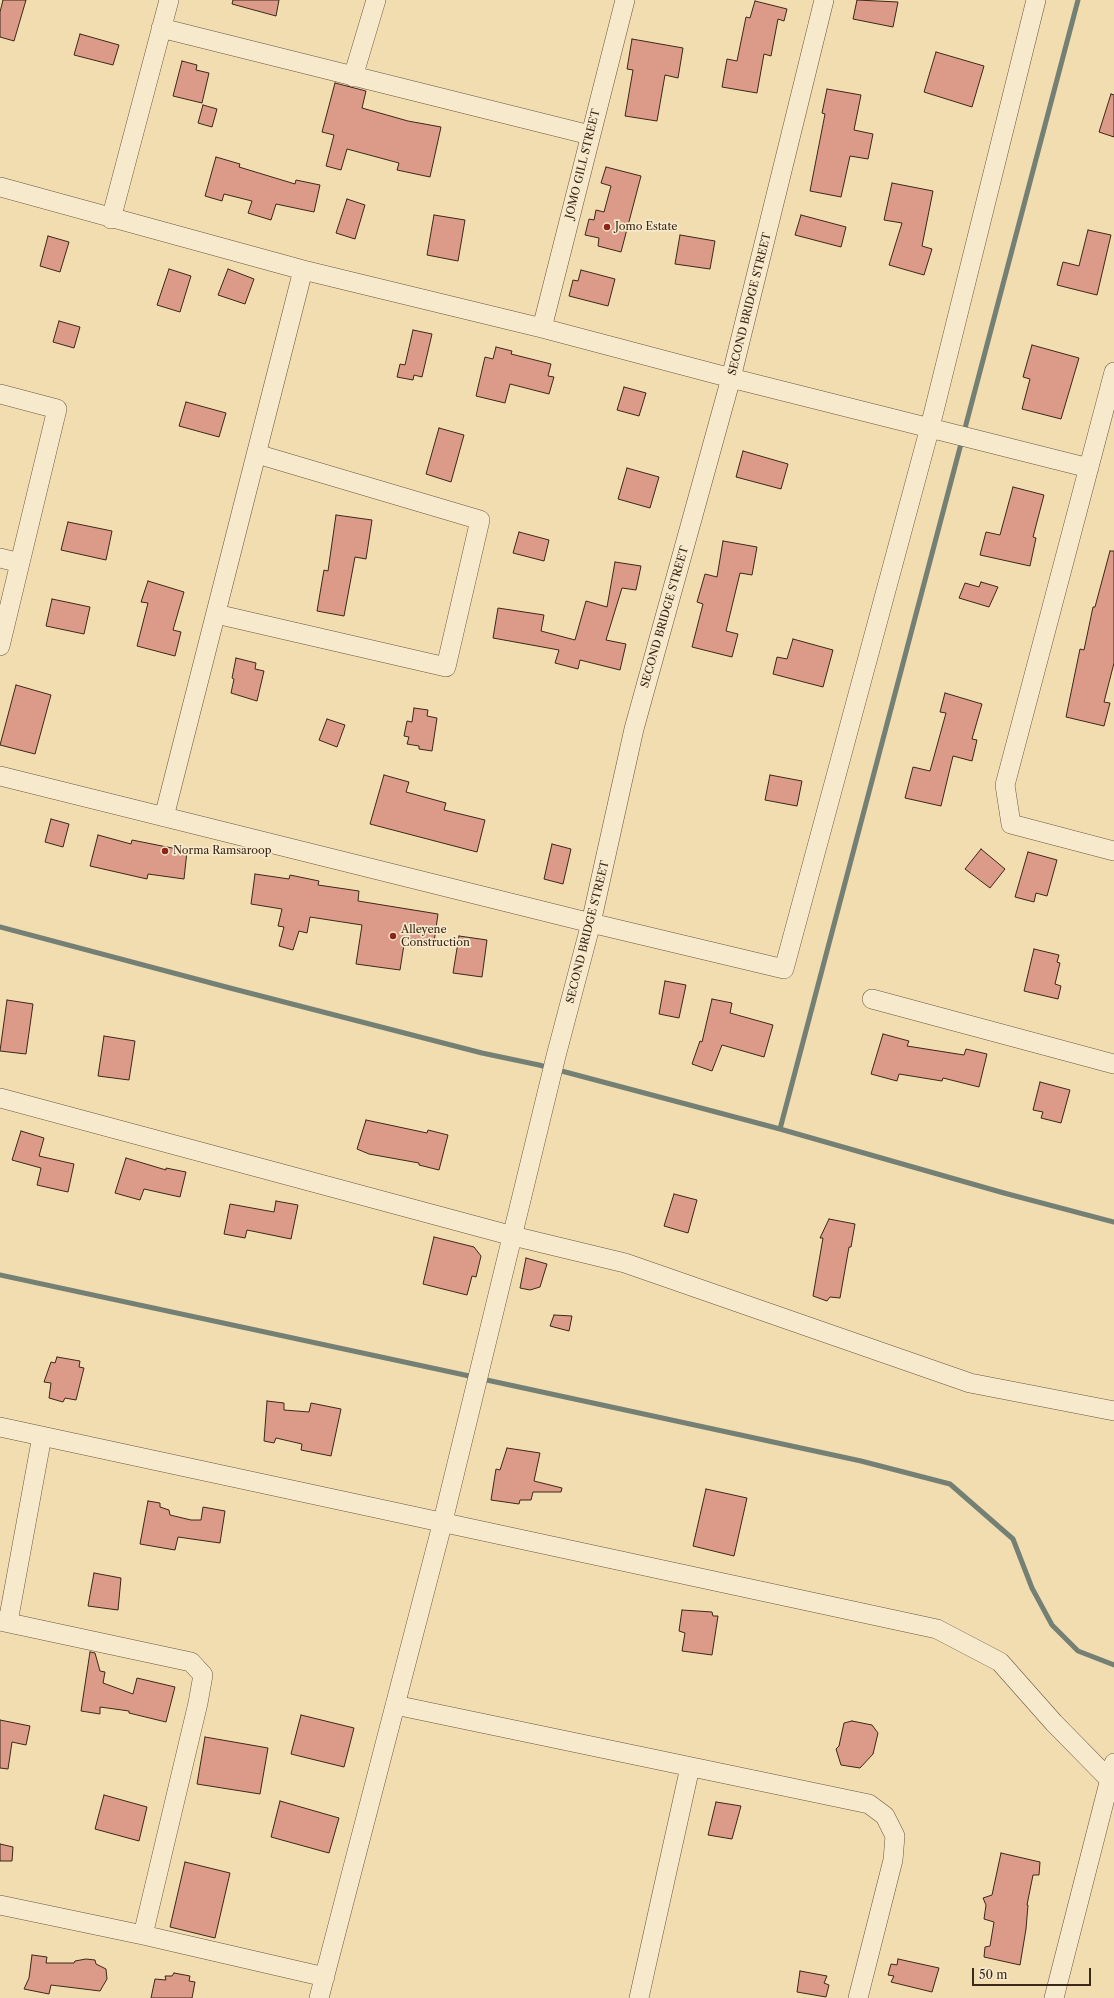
<!DOCTYPE html>
<html>
<head>
<meta charset="utf-8">
<style>
  body { margin:0 }
  #map { position:relative; width:1114px; height:1998px; overflow:hidden; background:#f2ddb1; font-family:"Libre Caslon Text",serif }
  canvas { display:block }
  .scale { position:absolute; left:972px; top:1968px; width:119px; height:18px; box-sizing:border-box; border:2px solid #3a2819; border-top:0; padding-left:5px; font-size:12px; line-height:14px; white-space:nowrap; color:#3a2819; -webkit-text-stroke:3px #f7e9cc; paint-order:stroke }
</style>
</head>
<body>
<div id="map">
<canvas width="1114" height="1998"></canvas>
<div class="scale">50 m</div>
</div>
<script>
const ctx = document.querySelector('canvas').getContext('2d');
ctx.lineJoin = 'round';
function poly(rows) {
  const path = new Path2D();
  for (const r of rows) {
    path.moveTo(r[0], r[1]);
    for (let i = 2; i < r.length; i += 2) path.lineTo(r[i], r[i + 1]);
  }
  return path;
}
function trace(path, color, width, dash) {
  ctx.strokeStyle = color;
  ctx.lineWidth = width;
  ctx.lineCap = dash ? 'butt' : 'round';
  ctx.setLineDash(dash || []);
  ctx.stroke(path);
}
function paint(path, color) {
  ctx.fillStyle = color;
  ctx.fill(path, 'evenodd');
}
function label(font, color, halo, rows, align = 'center') {
  ctx.font = font + ' "Libre Caslon Text",serif';
  ctx.lineWidth = 3.5;
  ctx.setLineDash([]);
  ctx.textBaseline = 'middle';
  ctx.strokeStyle = halo;
  ctx.fillStyle = color;
  for (const [text, x, y, turn = 0] of rows) {
    ctx.save();
    ctx.translate(x, y);
    ctx.rotate((+turn || 0) * Math.PI / 180);
    ctx.textAlign = isNaN(turn) ? turn : align;
    if (halo) ctx.strokeText(text, 0, 0);
    ctx.fillText(text, 0, 0);
    ctx.restore();
  }
}
const stream = poly([
  [964,432,1078,0],
  [0,927,230,988,482,1053,539,1065,780,1129,1004,1193,1114,1222],
  [780,1129,962,440],
  [0,1275,474,1377],
  [482,1379,861,1461,950,1484,1013,1539,1032,1588,1052,1625,1078,1651,1114,1665]
]);
const building = poly([
  [3,0,26,0,14,41,0,37,0,12,3,0],
  [233,0,279,0,276,16,232,4,233,0],
  [857,0,898,2,893,27,853,19,857,0],
  [755,1,787,9,784,21,778,19,771,56,764,54,757,93,722,87,727,59,737,61,746,17,750,18,755,1],
  [80,34,119,45,113,65,74,55,80,34],
  [632,39,683,48,678,78,665,75,657,121,625,116,633,70,627,69,632,39],
  [936,52,984,66,972,107,924,92,936,52],
  [182,61,197,65,196,70,209,73,202,103,173,96,182,61],
  [335,83,366,91,362,108,408,121,441,127,430,177,397,170,399,163,347,149,341,170,326,166,334,135,322,132,335,83],
  [827,89,861,95,854,130,873,134,868,159,850,156,841,197,810,191,825,114,822,113,827,89],
  [1111,94,1114,95,1114,137,1099,132,1111,94],
  [203,105,217,109,212,127,198,123,203,105],
  [216,157,240,164,239,167,295,184,296,180,320,185,314,212,276,204,271,220,248,213,252,201,224,194,222,201,205,196,216,157],
  [606,167,641,176,621,252,598,246,599,238,585,235,589,219,594,220,596,210,604,212,611,186,601,183,606,167],
  [892,183,933,191,922,246,932,249,924,275,889,265,902,223,884,220,892,183],
  [347,199,365,205,355,239,336,233,347,199],
  [434,215,465,220,458,261,427,255,434,215],
  [801,215,846,227,841,247,795,235,801,215],
  [1088,230,1111,235,1097,295,1057,285,1063,262,1079,266,1088,230],
  [680,235,715,241,710,269,675,264,680,235],
  [48,236,69,242,60,272,40,266,48,236],
  [169,269,191,276,180,312,157,305,169,269],
  [228,269,254,279,245,304,218,295,228,269],
  [581,270,615,279,608,306,569,296,573,280,578,281,581,270],
  [59,321,80,327,74,348,53,342,59,321],
  [413,330,432,334,422,377,414,375,413,380,397,377,400,364,405,365,413,330],
  [1032,345,1079,358,1061,419,1022,409,1030,379,1023,377,1032,345],
  [496,347,512,351,511,354,551,364,548,376,554,377,549,394,510,384,505,403,476,396,485,357,493,359,496,347],
  [624,387,646,393,639,416,617,410,624,387],
  [186,402,226,413,219,437,179,426,186,402],
  [439,428,464,435,451,482,426,474,439,428],
  [743,451,788,464,781,489,736,477,743,451],
  [627,468,659,477,650,508,618,499,627,468],
  [1013,487,1044,495,1033,537,1036,538,1030,566,980,555,986,532,1000,535,1013,487],
  [336,515,372,520,366,559,355,557,344,616,317,611,324,570,328,571,336,515],
  [68,522,112,531,106,560,61,550,68,522],
  [519,532,549,540,544,561,513,553,519,532],
  [723,541,757,547,752,575,740,573,726,631,738,634,732,657,692,647,703,604,697,602,705,574,717,577,723,541],
  [1110,551,1114,551,1114,663,1104,702,1110,703,1104,726,1066,717,1080,649,1084,650,1093,607,1095,607,1110,551],
  [615,562,641,566,636,590,622,588,606,640,626,644,620,670,580,660,578,669,555,663,559,650,493,638,498,608,544,615,541,631,575,640,586,601,607,607,615,562],
  [148,581,184,592,173,630,181,632,175,656,137,646,148,603,141,602,148,581],
  [981,582,998,587,989,607,959,598,965,583,979,587,981,582],
  [52,599,90,607,84,634,46,626,52,599],
  [793,639,833,650,823,687,773,674,777,657,787,659,793,639],
  [236,658,256,663,255,669,264,671,257,701,231,693,234,679,232,678,236,658],
  [16,685,51,695,35,754,0,745,16,685],
  [945,693,982,704,972,739,977,740,972,761,953,756,941,806,905,798,913,767,930,771,946,713,940,712,945,693],
  [414,708,428,710,427,716,437,718,432,751,419,749,419,746,407,744,409,737,404,736,407,721,412,722,414,708],
  [327,719,345,725,337,747,319,740,327,719],
  [384,775,409,782,406,792,446,803,444,810,485,820,477,852,370,824,384,775],
  [770,775,802,781,797,806,765,800,770,775],
  [51,819,69,824,63,847,45,842,51,819],
  [98,835,131,844,132,840,187,851,184,879,148,874,147,879,90,866,98,835],
  [552,844,571,849,563,884,544,879,552,844],
  [981,849,1005,869,990,888,965,869,981,849],
  [1028,852,1057,860,1047,896,1036,893,1034,902,1015,897,1028,852],
  [255,874,289,879,290,875,319,881,318,885,359,891,358,901,438,914,434,942,405,938,400,970,356,964,362,925,310,917,307,933,299,931,293,950,279,946,284,927,278,926,282,909,251,904,255,874],
  [459,936,487,940,482,977,453,973,459,936],
  [1034,949,1059,955,1057,962,1060,963,1055,984,1061,986,1058,999,1024,991,1034,949],
  [665,981,686,985,679,1018,659,1014,665,981],
  [712,999,732,1003,730,1013,773,1025,764,1057,722,1045,712,1071,692,1064,700,1041,702,1042,712,999],
  [7,1000,33,1004,26,1054,0,1051,7,1000],
  [883,1034,909,1041,907,1046,964,1055,966,1049,987,1054,979,1087,943,1078,942,1081,899,1074,897,1081,871,1074,883,1034],
  [104,1036,135,1041,129,1080,98,1076,104,1036],
  [1040,1082,1070,1090,1061,1123,1041,1118,1043,1112,1033,1110,1040,1082],
  [366,1120,427,1133,428,1130,448,1135,439,1170,419,1165,419,1163,369,1154,357,1149,366,1120],
  [21,1131,44,1138,39,1156,74,1164,68,1192,37,1185,41,1168,12,1160,21,1131],
  [126,1158,166,1170,166,1168,186,1172,180,1197,144,1189,140,1200,115,1193,126,1158],
  [674,1194,697,1200,688,1233,664,1226,674,1194],
  [276,1201,298,1205,291,1239,247,1230,245,1238,224,1234,230,1204,274,1212,276,1201],
  [829,1219,855,1224,851,1247,849,1247,840,1298,830,1297,827,1301,813,1296,823,1238,820,1238,829,1219],
  [434,1237,474,1247,481,1256,476,1277,472,1276,467,1295,423,1284,434,1237],
  [526,1258,547,1264,540,1287,530,1290,520,1288,526,1258],
  [554,1315,572,1316,569,1331,550,1326,554,1315],
  [57,1357,80,1361,79,1367,84,1368,76,1400,65,1398,63,1402,49,1398,51,1383,44,1382,51,1362,55,1363,57,1357],
  [267,1401,284,1403,284,1410,309,1412,311,1403,341,1409,331,1456,301,1450,302,1444,276,1438,274,1443,264,1441,267,1401],
  [507,1448,540,1453,534,1481,562,1488,561,1492,533,1492,531,1500,520,1500,519,1504,491,1500,496,1469,500,1470,507,1448],
  [706,1489,747,1498,734,1556,693,1546,706,1489],
  [148,1501,160,1503,160,1507,169,1510,170,1515,191,1520,201,1520,203,1507,225,1511,220,1543,178,1537,175,1550,140,1544,148,1501],
  [94,1573,121,1578,118,1610,88,1606,94,1573],
  [682,1610,712,1612,713,1616,718,1616,712,1655,682,1651,685,1633,679,1631,682,1610],
  [90,1652,95,1653,100,1671,105,1672,103,1683,133,1694,137,1678,175,1687,166,1722,129,1713,129,1711,100,1707,100,1714,81,1711,90,1652],
  [301,1715,354,1728,344,1767,291,1754,301,1715],
  [0,1720,30,1726,26,1745,12,1742,8,1769,0,1768,0,1720],
  [852,1721,872,1725,878,1733,873,1754,860,1768,841,1765,836,1749,839,1746,844,1723,852,1721],
  [205,1737,268,1748,260,1794,197,1784,205,1737],
  [104,1795,147,1807,139,1841,95,1829,104,1795],
  [280,1801,339,1818,329,1853,271,1837,280,1801],
  [716,1802,741,1806,732,1839,708,1835,716,1802],
  [0,1844,13,1847,12,1861,0,1861,0,1844],
  [1001,1853,1040,1862,1039,1875,1033,1875,1027,1905,1028,1905,1026,1929,1020,1965,984,1957,985,1947,990,1946,994,1922,984,1919,986,1905,983,1898,992,1895,1001,1853],
  [185,1862,230,1873,215,1938,170,1927,185,1862],
  [32,1955,47,1957,46,1963,74,1963,75,1961,86,1959,95,1960,96,1964,106,1969,107,1979,100,1991,51,1985,49,1994,24,1989,29,1978,32,1955],
  [898,1959,939,1968,932,1992,891,1982,894,1976,888,1975,891,1964,897,1965,898,1959],
  [800,1971,827,1976,824,1983,829,1985,826,1997,797,1992,800,1971],
  [174,1973,190,1976,189,1981,195,1982,192,1998,151,1998,155,1979,166,1980,165,1976,172,1976,174,1973]
]);
const minor = poly([
  [161,28,590,135],
  [353,77,376,0],
  [0,187,303,270,542,328,731,378,1089,468],
  [111,219,169,0],
  [542,328,625,0],
  [1114,372,1005,785,1011,824,1114,851],
  [0,394,57,409,0,646],
  [0,558,20,563],
  [216,614,446,667,480,520,257,454],
  [0,776,591,923,784,969,930,427,1036,0],
  [164,817,303,270],
  [872,999,1114,1064],
  [0,1098,513,1236,625,1263,970,1383,1114,1411],
  [0,1427,937,1629,1000,1662,1054,1723,1110,1780,1114,1781],
  [0,1621,191,1662,203,1675,198,1703,143,1935],
  [8,1622,42,1436],
  [395,1705,869,1804,885,1816,895,1836,893,1860,858,1998],
  [0,1905,143,1935,325,1977],
  [319,1998,443,1521,556,1056,591,923,634,729,731,378,824,0],
  [639,1998,690,1767],
  [1054,1998,1114,1763]
]);
const markers = [
  [607,227,4,"#8f2418"],
  [165,851,4,"#8f2418"],
  [393,936,4,"#8f2418"]
];
const streetNames = [
  ["JOMO GILL STREET",583,164,-76],
  ["SECOND BRIDGE STREET",750,304,-76],
  ["SECOND BRIDGE STREET",665,617,-74],
  ["SECOND BRIDGE STREET",588,932,-76]
];
const poiNames = [
  ["Jomo Estate",615,227],
  ["Norma Ramsaroop",173,851],
  ["Alleyene",401,930],
  ["Construction",401,943]
];
trace(stream, '#758075', 5);
paint(building, '#dc9a88');
trace(building, '#3a2819', 1);
trace(minor, '#68553f', 20);
trace(minor, '#f7e9cc', 19);
for (const [x, y, r, color] of markers) {
  const dot = new Path2D();
  dot.arc(x, y, r, 0, 2 * Math.PI);
  ctx.fillStyle = color;
  ctx.fill(dot);
  trace(dot, '#f7e9cc', 1.5);
}
label('11px', '#3a2819', '#f7e9cc', streetNames);
label('11px', '#3a2819', '#f7e9cc', poiNames, 'left');
</script>
</body>
</html>
